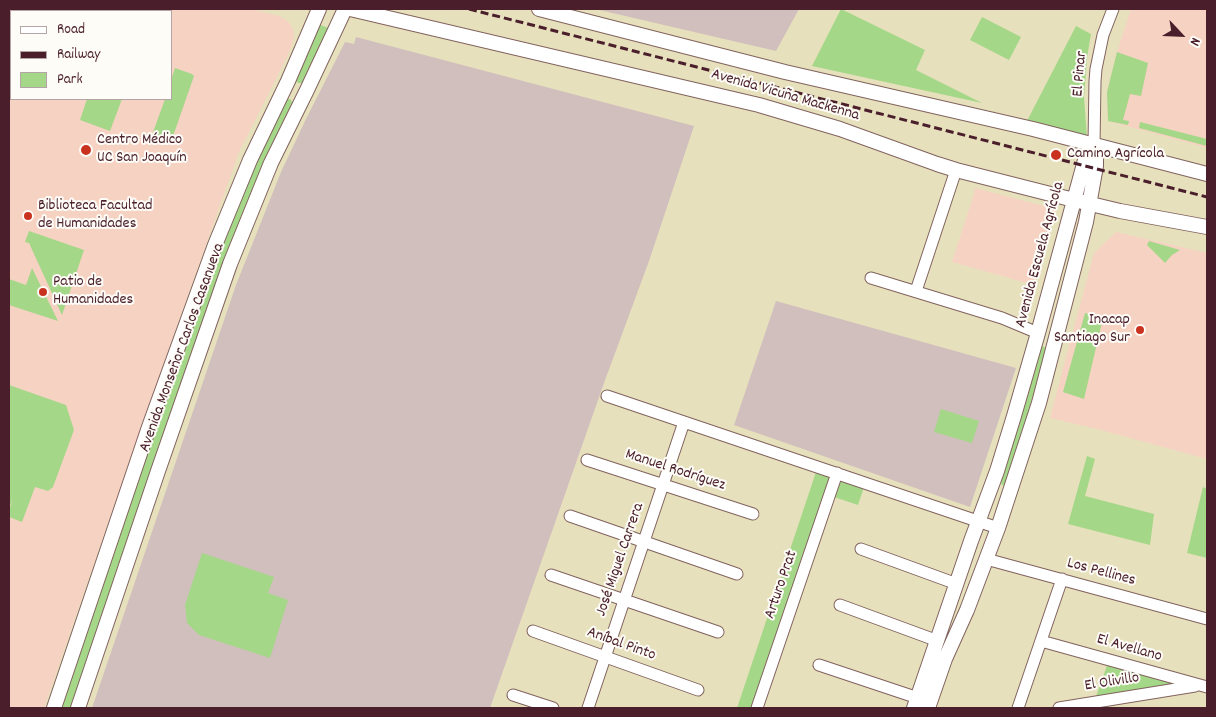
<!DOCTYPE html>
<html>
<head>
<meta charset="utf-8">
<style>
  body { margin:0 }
  #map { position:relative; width:1216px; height:717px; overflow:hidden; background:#e7e0bc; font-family:Dekko,sans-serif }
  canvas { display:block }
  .frame { position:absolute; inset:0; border:10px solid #4a1f2b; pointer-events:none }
  .legend { position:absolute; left:10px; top:10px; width:162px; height:90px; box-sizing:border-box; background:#fdfcf7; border:1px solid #b5a4a5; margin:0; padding:6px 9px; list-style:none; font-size:15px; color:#4a1f2b }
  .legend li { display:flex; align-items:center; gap:10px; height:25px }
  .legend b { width:25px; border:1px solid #b5a4a5 }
  .north { position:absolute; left:1156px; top:10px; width:50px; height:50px; -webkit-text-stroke:4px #fdfcf7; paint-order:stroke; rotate:115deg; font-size:14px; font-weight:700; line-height:20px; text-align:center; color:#4a1f2b }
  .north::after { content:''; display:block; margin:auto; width:18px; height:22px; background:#4a1f2b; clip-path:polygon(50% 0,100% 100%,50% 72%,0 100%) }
</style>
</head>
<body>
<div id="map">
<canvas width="1216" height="717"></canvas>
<div class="frame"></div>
<ul class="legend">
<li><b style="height:6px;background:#fff"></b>Road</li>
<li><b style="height:6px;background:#4a1f2b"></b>Railway</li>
<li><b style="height:14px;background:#a4d787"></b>Park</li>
</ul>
<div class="north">N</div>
</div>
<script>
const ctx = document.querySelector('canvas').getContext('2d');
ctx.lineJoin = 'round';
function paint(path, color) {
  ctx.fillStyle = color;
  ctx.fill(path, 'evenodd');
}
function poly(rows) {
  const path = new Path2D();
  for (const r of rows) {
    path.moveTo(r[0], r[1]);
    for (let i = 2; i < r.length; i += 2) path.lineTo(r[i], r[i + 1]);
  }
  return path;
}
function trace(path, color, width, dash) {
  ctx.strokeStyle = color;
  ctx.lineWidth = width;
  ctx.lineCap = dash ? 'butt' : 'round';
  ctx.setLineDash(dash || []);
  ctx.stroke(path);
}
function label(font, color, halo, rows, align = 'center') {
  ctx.font = font + ' Dekko,sans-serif';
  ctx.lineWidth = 4;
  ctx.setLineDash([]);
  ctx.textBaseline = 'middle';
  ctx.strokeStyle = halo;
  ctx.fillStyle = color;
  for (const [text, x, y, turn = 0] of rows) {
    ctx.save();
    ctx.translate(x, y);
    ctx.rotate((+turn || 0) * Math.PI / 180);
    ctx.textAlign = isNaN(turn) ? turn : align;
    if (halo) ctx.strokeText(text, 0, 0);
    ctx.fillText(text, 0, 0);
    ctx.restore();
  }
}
const built = poly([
  [9,9,251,9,279,16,285,19,290,24,293,30,294,37,291,48,282,67,239,152,140,430,44,708,9,708],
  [11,11,171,11,171,99,11,99],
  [1131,9,1207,9,1207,148,1108,121,1107,92,1117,52],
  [975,188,1055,209,1034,285,952,262,974,194],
  [1116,232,1207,253,1207,459,1097,429,1050,418,1094,253]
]);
const industrial = poly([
  [595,9,799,9,776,51],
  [356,37,694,126,649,261,604,383,490,708,92,708,236,285,281,172,306,119,345,42,354,44],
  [776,301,1016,368,970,507,734,425]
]);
const green = poly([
  [841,9,925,50,916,70,982,103,812,66],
  [982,17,1021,37,1009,60,970,40],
  [318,24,331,29,304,83,298,83,296,81],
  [1076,26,1091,34,1087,58,1084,97,1087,138,1027,121],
  [1117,52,1148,63,1141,96,1130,94,1123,120,1129,121,1128,125,1108,121,1107,92],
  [175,68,192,74,194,76,171,142,152,135,165,99,171,99,171,80],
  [87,99,122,99,110,131,80,120],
  [286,99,290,99,293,103,216,284,71,708,58,708,206,281,246,182],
  [1140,122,1207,139,1207,146,1139,128],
  [29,231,84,250,62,315,29,243,25,242],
  [1149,241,1180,250,1172,255,1165,263,1147,245],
  [32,268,58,321,9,305,9,279,26,285],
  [1085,313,1101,317,1102,322,1084,399,1063,392],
  [1042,346,1046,348,1047,350,1006,486,1002,485,1001,482,1040,348],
  [9,385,66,405,74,430,53,487,48,491,35,487,22,522,9,517,9,511,13,498,9,508],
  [941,409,979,421,972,443,934,432],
  [1087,456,1095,459,1085,496,1154,514,1150,545,1068,524],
  [816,472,864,487,858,505,825,494,753,708,737,708],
  [1203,487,1207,489,1207,558,1187,553],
  [202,553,274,577,268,593,288,600,270,658,199,635,187,623,185,605],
  [1109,660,1200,685,1094,702]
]);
const minor = poly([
  [1094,145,1095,81,1096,69,1103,35,1113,9],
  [871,278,1002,318,1038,333],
  [916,291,956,170],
  [607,396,998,528],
  [587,460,753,514],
  [570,516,737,574],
  [861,549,957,584],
  [986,559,1207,619],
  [551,575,718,632],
  [840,605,938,641],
  [533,631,698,690],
  [1041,641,1207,687],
  [819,665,924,700],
  [513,695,553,708],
  [588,708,684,422],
  [757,708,837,473],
  [1018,708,1062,579],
  [1059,708,1195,686]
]);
const major = poly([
  [350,9,759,105,840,129,937,164,956,170,1074,200,1120,211,1207,227],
  [539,9,785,72,1033,129,1207,174],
  [54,708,149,427,215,245,250,160,288,81,319,9],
  [78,708,158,471,230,264,271,163,307,90,345,9],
  [914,708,971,541,997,471,1014,416,1038,333,1085,160,1091,149,1094,145],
  [928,708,945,659,967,610,998,528,1039,403,1086,222,1096,166,1096,156,1094,145]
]);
const rail = poly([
  [469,9,1207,197]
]);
const markers = [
  [86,150,6,"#c8321e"],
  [1056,155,6,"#c8321e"],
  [28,216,5,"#c8321e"],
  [43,292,5,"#c8321e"],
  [1140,330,5,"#c8321e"]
];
const streetNames = [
  ["El Pinar",1081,74,-85],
  ["Avenida Vicuña Mackenna",785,96,16],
  ["Avenida Escuela Agrícola",1041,255,-75],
  ["Avenida Monseñor Carlos Casanueva",183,348,-70],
  ["Manuel Rodríguez",675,471,18],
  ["José Miguel Carrera",621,560,-71],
  ["Los Pellines",1101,573,15],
  ["Arturo Prat",782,585,-71],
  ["Aníbal Pinto",621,645,20],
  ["El Avellano",1129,649,16],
  ["El Olivillo",1112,683,-9]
];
const poiNames = [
  ["Centro Médico",97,141],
  ["UC San Joaquín",97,159],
  ["Camino Agrícola",1067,155],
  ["Biblioteca Facultad",38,207],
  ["de Humanidades",38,225],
  ["Patio de",53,283],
  ["Humanidades",53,301],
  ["Inacap",1130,321,"right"],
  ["Santiago Sur",1130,339,"right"]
];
paint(built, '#f6d2c3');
paint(industrial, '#d1bfbd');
paint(green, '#a4d787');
trace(minor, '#81635e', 13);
trace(major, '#81635e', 16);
trace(minor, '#fff', 11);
trace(major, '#fff', 14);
trace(rail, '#4a1f2b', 3, [8, 4]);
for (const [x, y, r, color] of markers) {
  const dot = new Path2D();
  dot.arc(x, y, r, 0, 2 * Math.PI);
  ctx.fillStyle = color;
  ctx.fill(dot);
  trace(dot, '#fdfcf7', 2);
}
label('16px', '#4a1f2b', '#fdfcf7', streetNames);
label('16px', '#4a1f2b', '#fdfcf7', poiNames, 'left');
</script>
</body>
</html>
